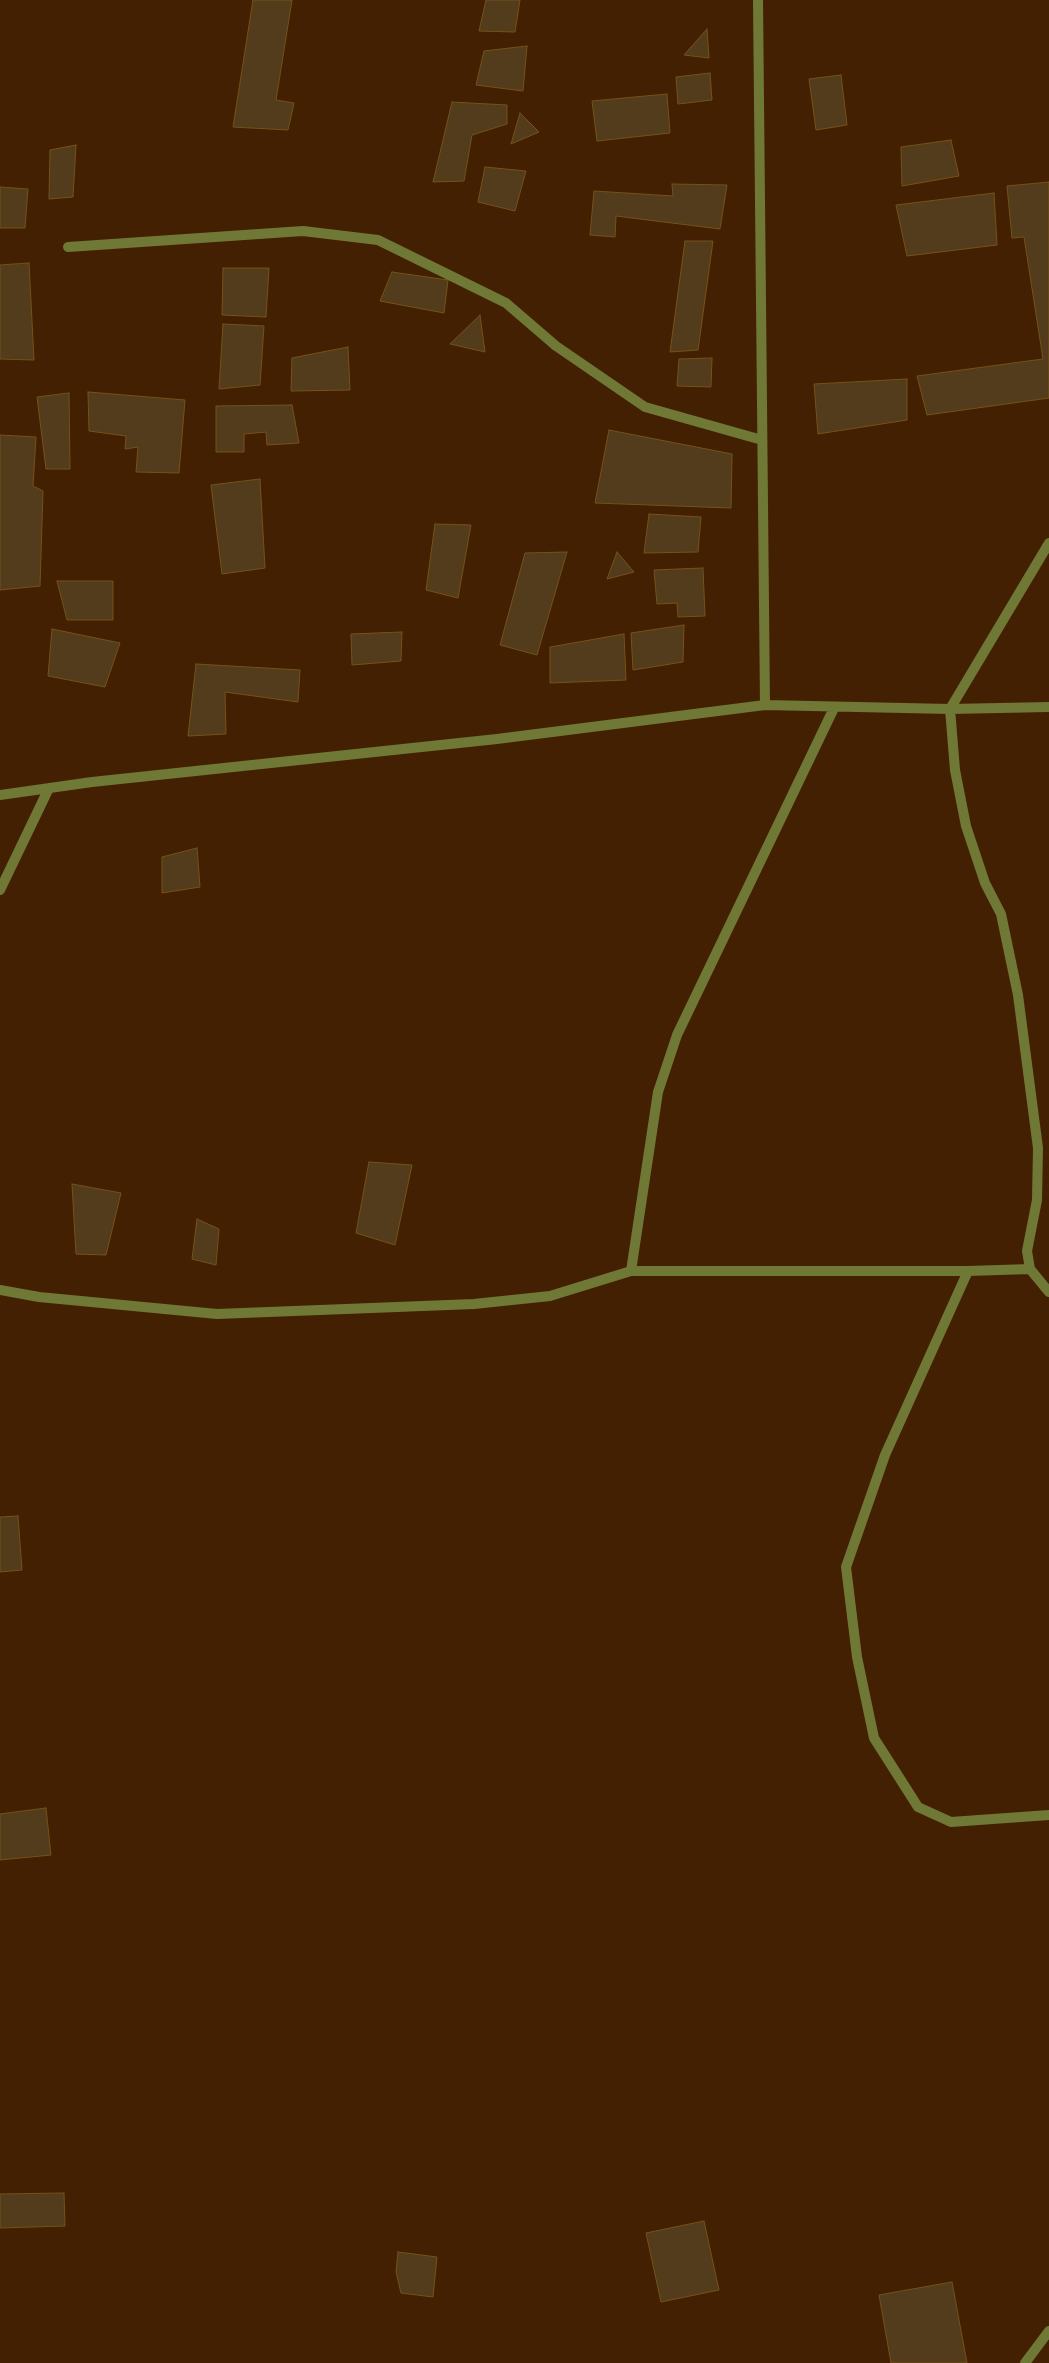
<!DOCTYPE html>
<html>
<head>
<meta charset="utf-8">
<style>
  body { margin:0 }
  canvas { display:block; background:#442002 }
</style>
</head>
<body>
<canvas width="1049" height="2363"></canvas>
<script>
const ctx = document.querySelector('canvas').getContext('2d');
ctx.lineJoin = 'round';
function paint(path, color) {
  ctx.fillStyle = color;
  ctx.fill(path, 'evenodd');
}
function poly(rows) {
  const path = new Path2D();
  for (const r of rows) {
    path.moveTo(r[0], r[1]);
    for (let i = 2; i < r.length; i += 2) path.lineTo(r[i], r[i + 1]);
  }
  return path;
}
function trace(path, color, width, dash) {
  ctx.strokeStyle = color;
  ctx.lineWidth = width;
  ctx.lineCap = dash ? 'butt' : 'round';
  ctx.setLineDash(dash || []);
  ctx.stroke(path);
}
const building = poly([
  [253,0,292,0,276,100,294,103,288,130,233,127,253,0],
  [486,0,520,0,515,32,479,31,486,0],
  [707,29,709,58,684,55,707,29],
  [527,46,523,91,476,85,484,51,527,46],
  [710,73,712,100,678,104,676,77,710,73],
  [841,75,847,125,816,130,809,79,841,75],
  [667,94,670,133,597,141,592,101,667,94],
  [452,102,507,105,507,124,472,135,464,181,433,182,452,102],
  [520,113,539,132,511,144,520,113],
  [951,140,959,176,902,186,901,147,951,140],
  [76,145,73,197,49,199,50,150,76,145],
  [485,167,526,171,515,211,478,202,485,167],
  [1049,182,1049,398,927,415,917,376,1043,359,1024,237,1012,238,1007,186,1049,182],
  [672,184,727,185,720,229,616,216,615,237,590,235,594,191,673,196,672,184],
  [0,187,28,189,25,228,0,228,0,187],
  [994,193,997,245,907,256,896,205,994,193],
  [685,241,713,241,698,350,670,352,685,241],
  [29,263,34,360,0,359,0,265,29,263],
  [223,268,269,268,266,317,222,315,223,268],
  [392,272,448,280,444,313,380,301,392,272],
  [480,315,485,352,450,344,480,315],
  [223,324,264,326,260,385,219,389,223,324],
  [348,347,350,390,291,391,292,358,348,347],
  [712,358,711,387,677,386,679,359,712,358],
  [907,379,907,420,818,434,814,384,907,379],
  [88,392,185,400,179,473,136,472,138,447,125,449,126,436,89,431,88,392],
  [69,393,70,469,46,469,37,397,69,393],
  [292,405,299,443,267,445,266,432,244,434,244,452,216,452,216,406,292,405],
  [609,430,732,454,731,508,595,503,609,430],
  [0,435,36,437,33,486,43,491,40,586,0,590,0,435],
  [260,479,265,568,222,574,211,485,260,479],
  [649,514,701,517,698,552,644,553,649,514],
  [435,524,471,525,458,598,426,590,435,524],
  [567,552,537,655,500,645,525,553,567,552],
  [617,552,634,572,607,579,617,552],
  [703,568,705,616,678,617,677,603,657,604,654,570,703,568],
  [57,581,113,581,113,620,67,620,57,581],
  [684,625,683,662,633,670,631,633,684,625],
  [52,629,120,643,105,687,48,676,52,629],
  [402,632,401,661,352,665,351,634,402,632],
  [624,634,626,680,550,683,550,647,624,634],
  [196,664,300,670,298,702,225,692,226,734,188,736,196,664],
  [197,848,200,887,162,893,162,857,197,848],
  [369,1162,412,1165,395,1245,356,1233,369,1162],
  [72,1184,121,1193,106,1255,76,1254,72,1184],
  [197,1219,219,1229,216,1265,192,1259,197,1219],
  [18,1516,22,1570,0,1572,0,1517,18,1516],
  [46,1808,51,1855,0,1860,0,1814,46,1808],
  [64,2193,65,2226,0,2228,0,2194,64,2193],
  [704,2221,719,2290,661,2302,646,2233,704,2221],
  [398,2252,437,2257,433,2297,401,2293,396,2272,398,2252],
  [952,2282,967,2363,891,2363,879,2295,952,2282]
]);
const minor = poly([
  [758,0,765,705],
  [68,247,303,231,378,240,506,303,556,346,645,407,762,440],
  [1049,543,950,709,955,770,966,826,985,883,1001,914,1018,995,1038,1148,1037,1200,1027,1251,1030,1269,1049,1292],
  [0,795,92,782,497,739,765,705,950,709,1049,707],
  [0,890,49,788],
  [631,1271,658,1092,677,1035,834,708],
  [968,1271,885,1455,846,1567,857,1657,874,1738,918,1807,951,1822,1049,1815],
  [0,1290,39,1297,217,1314,474,1304,550,1296,631,1271,968,1271,1030,1269],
  [1025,2363,1049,2331]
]);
paint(building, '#523c1b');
trace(building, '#745219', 1);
trace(minor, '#6f7835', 10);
</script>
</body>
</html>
